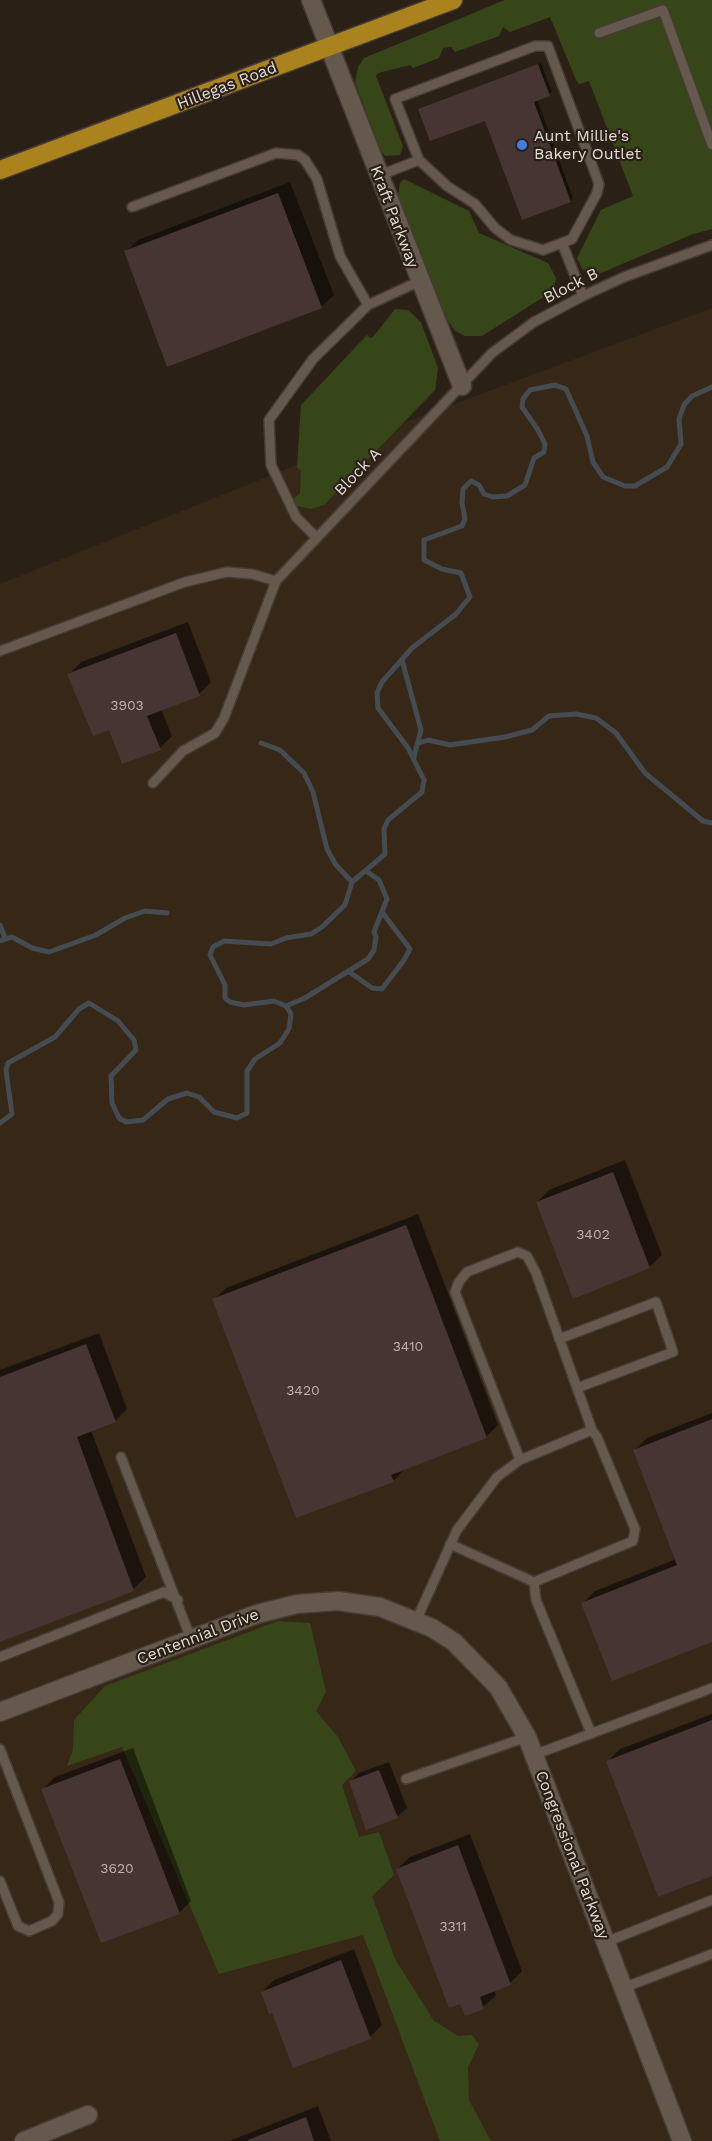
<!DOCTYPE html>
<html>
<head>
<meta charset="utf-8">
<style>
  body { margin:0 }
  canvas { display:block; background:#2a2015 }
</style>
</head>
<body>
<canvas width="712" height="2141"></canvas>
<script>
const ctx = document.querySelector('canvas').getContext('2d');
ctx.lineJoin = 'round';
function paint(path, color) {
  ctx.fillStyle = color;
  ctx.fill(path, 'evenodd');
}
function poly(rows) {
  const path = new Path2D();
  for (const r of rows) {
    path.moveTo(r[0], r[1]);
    for (let i = 2; i < r.length; i += 2) path.lineTo(r[i], r[i + 1]);
  }
  return path;
}
function trace(path, color, width, dash) {
  ctx.strokeStyle = color;
  ctx.lineWidth = width;
  ctx.lineCap = dash ? 'butt' : 'round';
  ctx.setLineDash(dash || []);
  ctx.stroke(path);
}
function label(font, color, halo, rows, align = 'center') {
  ctx.font = font + ' "Work Sans",sans-serif';
  ctx.lineWidth = 4.5;
  ctx.setLineDash([]);
  ctx.textBaseline = 'middle';
  ctx.strokeStyle = halo;
  ctx.fillStyle = color;
  for (const [text, x, y, turn = 0] of rows) {
    ctx.save();
    ctx.translate(x, y);
    ctx.rotate((+turn || 0) * Math.PI / 180);
    ctx.textAlign = isNaN(turn) ? turn : align;
    if (halo) ctx.strokeText(text, 0, 0);
    ctx.fillText(text, 0, 0);
    ctx.restore();
  }
}
const built = poly([
  [712,308,712,2141,0,2141,0,584,379,432]
]);
const green = poly([
  [505,0,712,0,712,229,693,234,594,276,582,269,577,258,601,210,633,196,589,81,579,84,576,80,550,17,510,32,503,27,499,36,455,52,451,47,443,48,439,58,413,68,410,65,378,73,376,76,403,146,400,155,385,156,380,149,355,82,358,67,364,58],
  [404,179,469,211,479,233,548,263,556,278,553,291,482,336,465,336,455,331,446,318,398,196,400,183],
  [395,309,408,310,421,322,438,368,435,390,324,505,311,509,297,506,293,502,295,497,300,494,301,471,297,467,301,405,367,335,370,338,373,337],
  [278,1621,310,1623,326,1692,316,1711,338,1737,356,1771,342,1785,359,1837,379,1832,394,1875,372,1896,395,1959,434,2021,458,2036,472,2035,479,2044,468,2067,469,2100,491,2141,440,2141,363,1935,219,1974,122,1747,67,1766,73,1750,74,1720,105,1686]
]);
const shadow = poly([
  [541,63,552,92,537,99,573,198,571,201,486,119,419,109],
  [290,182,334,295,321,307,126,252,138,240],
  [188,622,211,682,199,694,161,709,172,736,160,748,110,728,69,674,81,662],
  [625,1160,662,1255,649,1267,537,1202,549,1190],
  [418,1214,498,1425,486,1437,405,1469,393,1481,214,1300,226,1288],
  [99,1333,127,1409,115,1421,91,1430,146,1577,133,1589,0,1640,0,1370],
  [712,1413,712,1641,583,1603,595,1591,676,1559,635,1450,647,1438],
  [712,1714,712,1874,608,1761,620,1749],
  [133,1748,191,1901,179,1913,43,1789,55,1777],
  [389,1762,407,1808,397,1817,350,1782,359,1773],
  [470,1834,522,1971,510,1983,494,1990,496,1995,483,2007,466,2014,397,1869,410,1857],
  [354,1949,382,2025,370,2037,273,2011,262,1992,274,1980],
  [318,2106,331,2141,229,2141]
]);
const stream = poly([
  [402,660,421,730,414,757],
  [261,743,280,750,304,773,313,792,327,849,336,865,352,882],
  [419,743,428,740,450,745,505,737,532,730,549,716,576,714,596,718,616,733,645,773,703,821,712,823],
  [0,925,5,938],
  [0,941,12,937,32,948,49,952,96,935,125,918,145,911,167,913],
  [348,971,372,988,382,989,404,960,410,949,382,912],
  [286,1006,305,998,368,959,374,950,376,937,374,932,387,899,379,880,366,871],
  [0,1123,12,1114,6,1070,8,1063,55,1037,79,1009,89,1003,118,1021,134,1040,136,1050,111,1076,112,1103,119,1118,126,1122,143,1120,168,1099,187,1093,199,1097,214,1112,237,1118,247,1113,247,1071,255,1059,280,1043,289,1029,291,1014,286,1006,274,1001,244,1005,230,1002,225,998,225,985,210,955,213,947,224,941,271,944,286,938,311,934,322,927,345,905,352,882,385,854,384,829,388,820,422,792,424,780,408,748,378,708,377,693,382,682,412,648,456,614,470,597,461,573,442,569,424,560,424,540,462,526,465,519,462,503,463,489,471,481,479,485,484,494,493,497,507,496,525,485,534,458,544,452,545,444,538,430,522,407,523,399,530,390,555,385,566,389,587,436,593,462,603,477,625,486,635,486,667,467,681,444,679,419,684,405,692,396,712,387]
]);
const building = poly([
  [538,64,550,96,534,102,571,202,522,220,485,121,430,141,418,109],
  [278,193,322,308,167,367,124,251],
  [176,633,200,696,147,716,161,750,122,764,109,730,93,736,67,674],
  [613,1172,650,1268,573,1299,536,1202],
  [406,1225,487,1438,391,1475,394,1482,296,1518,212,1299],
  [86,1344,116,1422,77,1437,134,1591,0,1642,0,1377],
  [712,1419,712,1642,612,1681,581,1603,677,1565,633,1450],
  [712,1720,712,1876,658,1897,606,1761],
  [120,1759,180,1914,101,1943,41,1789],
  [379,1770,398,1818,366,1830,349,1781],
  [458,1845,511,1985,480,1997,484,2009,465,2016,460,2004,449,2008,396,1869],
  [341,1960,371,2039,293,2068,272,2013,269,2014,261,1992],
  [306,2117,314,2141,248,2141,248,2140]
]);
const lane = poly([
  [599,33,663,10,712,145],
  [419,160,447,186,475,204,495,228,511,240,543,250,562,243],
  [378,176,419,160,395,99,535,46,548,46,599,184,597,193,572,239,562,243,583,296],
  [132,207,276,153,298,155,305,160,317,179,340,256,368,305],
  [317,538,296,517,271,465,269,420,313,359,368,305,420,281],
  [0,651,185,582,227,572,252,574,276,581],
  [153,783,183,751,215,733,224,718,276,581,492,353,534,322,583,296,624,277,712,245],
  [559,1339,656,1302,673,1352,577,1388],
  [121,1457,191,1639],
  [520,1460,455,1292,459,1282,467,1272,518,1252,527,1256,536,1273,592,1430],
  [450,1544,534,1582],
  [416,1621,457,1530,497,1477,520,1460,592,1430,597,1437,635,1529,633,1541,534,1582,536,1600,591,1733],
  [0,1657,164,1592,178,1600],
  [0,1749,59,1902,58,1914,52,1921,29,1931,18,1926,0,1881],
  [534,1755,712,1688],
  [406,1779,527,1737],
  [606,1942,712,1900],
  [623,1988,712,1954]
]);
const street = poly([
  [311,0,462,386],
  [0,1712,257,1614,297,1604,338,1601,380,1607,432,1628,454,1642,498,1687,527,1737,682,2141],
  [24,2141,88,2115]
]);
const primary = poly([
  [0,170,453,0]
]);
const markers = [
  [522,145,6,"#3f7fe0"]
];
const numberNames = [
  ["3903",127,706],
  ["3402",593,1235],
  ["3410",408,1347],
  ["3420",303,1391],
  ["3620",117,1869],
  ["3311",453,1927]
];
const streetNames = [
  ["Hillegas Road",227,86,-21],
  ["Kraft Parkway",394,217,69],
  ["Block B",571,286,-27],
  ["Block A",358,472,-46],
  ["Centennial Drive",198,1637,-21],
  ["Congressional Parkway",572,1855,69]
];
const poiNames = [
  ["Aunt Millie's",534,136],
  ["Bakery Outlet",534,154]
];
paint(built, '#362717');
paint(green, '#374619');
paint(shadow, '#0007');
trace(stream, '#444c51', 5);
paint(building, '#463533');
trace(lane, '#443c35', 12);
trace(street, '#443c35', 21);
trace(primary, '#443c35', 21);
trace(lane, '#65594d', 9);
trace(street, '#65594d', 18);
trace(primary, '#aa831f', 18);
for (const [x, y, r, color] of markers) {
  const dot = new Path2D();
  dot.arc(x, y, r, 0, 2 * Math.PI);
  ctx.fillStyle = color;
  ctx.fill(dot);
  trace(dot, '#2a2015', 2);
}
label('14px', '#bcb2ac', null, numberNames);
label('16px', '#e3dcd5', '#2a2015', streetNames);
label('16px', '#e3dcd5', '#2a2015', poiNames, 'left');
</script>
</body>
</html>
